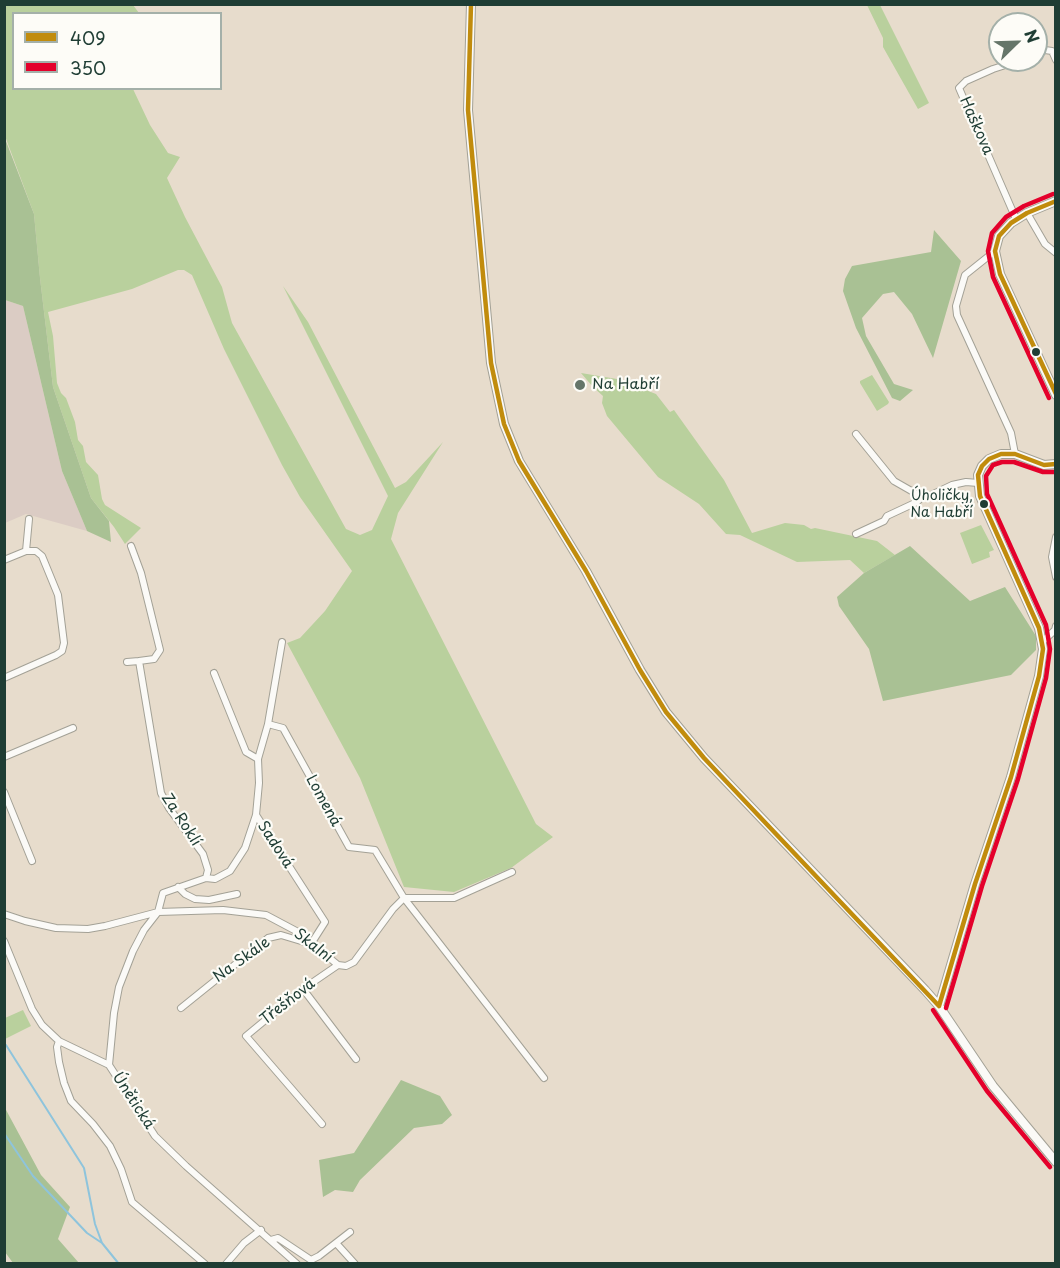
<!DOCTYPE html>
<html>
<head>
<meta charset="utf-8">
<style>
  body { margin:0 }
  #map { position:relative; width:1060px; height:1268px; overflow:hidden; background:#e7dccc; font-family:"Playpen Sans",sans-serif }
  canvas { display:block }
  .frame { position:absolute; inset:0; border:6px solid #1f3d34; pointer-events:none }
  .legend { position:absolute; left:12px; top:12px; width:210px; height:78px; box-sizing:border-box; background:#fdfcf7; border:2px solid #a4b0a9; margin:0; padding:8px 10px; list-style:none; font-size:18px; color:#1f3d34 }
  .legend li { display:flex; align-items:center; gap:12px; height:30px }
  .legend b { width:30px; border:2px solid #a4b0a9 }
  .north { position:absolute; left:988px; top:12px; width:60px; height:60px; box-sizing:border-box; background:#fdfcf7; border:2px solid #a4b0a9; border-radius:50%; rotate:67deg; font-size:16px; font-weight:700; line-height:24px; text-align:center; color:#1f3d34 }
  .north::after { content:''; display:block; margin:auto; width:21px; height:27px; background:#657569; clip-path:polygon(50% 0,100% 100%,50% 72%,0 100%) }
</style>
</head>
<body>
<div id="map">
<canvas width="1060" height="1268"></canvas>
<div class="frame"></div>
<ul class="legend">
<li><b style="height:8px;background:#c18c0d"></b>409</li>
<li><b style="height:8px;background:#e4002b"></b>350</li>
</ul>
<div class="north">N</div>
</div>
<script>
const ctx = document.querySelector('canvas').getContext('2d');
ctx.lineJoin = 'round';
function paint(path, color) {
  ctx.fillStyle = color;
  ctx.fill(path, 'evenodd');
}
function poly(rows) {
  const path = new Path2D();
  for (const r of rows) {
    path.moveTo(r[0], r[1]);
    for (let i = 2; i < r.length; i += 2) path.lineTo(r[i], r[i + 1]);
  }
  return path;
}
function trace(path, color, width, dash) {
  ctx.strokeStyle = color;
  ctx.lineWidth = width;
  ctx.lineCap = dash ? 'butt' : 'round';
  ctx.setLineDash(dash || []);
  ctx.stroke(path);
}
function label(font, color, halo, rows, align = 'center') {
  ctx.font = font + ' "Playpen Sans",sans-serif';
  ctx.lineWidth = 4.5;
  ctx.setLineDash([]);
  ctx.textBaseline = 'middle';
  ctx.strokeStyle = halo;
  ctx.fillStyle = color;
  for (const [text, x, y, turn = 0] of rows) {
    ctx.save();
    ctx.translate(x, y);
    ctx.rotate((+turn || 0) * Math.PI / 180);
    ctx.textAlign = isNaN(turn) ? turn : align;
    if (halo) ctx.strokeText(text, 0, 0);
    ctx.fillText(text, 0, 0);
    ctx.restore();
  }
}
const industrial = poly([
  [5,300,23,306,62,471,87,531,26,514,5,523]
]);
const green = poly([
  [5,5,133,5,139,13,14,14,14,88,133,89,150,125,168,153,180,157,167,178,185,217,222,287,232,323,346,529,360,535,372,530,388,496,283,286,308,322,395,488,406,482,443,442,398,513,391,539,536,824,553,837,511,868,454,892,404,887,360,778,287,643,300,638,325,611,352,571,300,497,282,465,224,349,192,275,184,270,178,270,132,289,48,312,53,336,57,383,61,393,66,398,75,422,78,440,83,446,86,462,98,475,102,499,105,505,141,528,125,544,114,527,91,498,53,387,40,278,34,214,5,136],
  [867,5,880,5,929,103,918,109,883,47,883,38],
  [581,373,617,379,656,394,670,412,674,410,724,480,752,533,785,523,804,525,811,529,815,528,877,541,895,555,864,573,850,560,797,562,740,535,726,534,699,504,658,477,607,416,602,403,603,396,593,387],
  [872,375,889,402,888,404,877,411,860,383,860,381],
  [981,525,994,550,989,552,990,557,972,564,960,533],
  [23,1010,31,1026,5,1039,5,1018]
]);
const forest = poly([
  [4,136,34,214,40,278,53,387,91,498,109,521,111,542,87,531,62,471,23,306,5,300],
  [934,230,961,261,933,358,912,314,894,292,883,294,862,318,866,336,894,384,913,390,900,401,892,398,856,328,843,291,845,279,852,266,931,252],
  [910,546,970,601,1005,587,1036,636,1036,650,1011,675,883,701,869,649,839,606,837,597,864,573],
  [401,1080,440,1096,452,1115,442,1124,414,1128,360,1180,353,1192,335,1190,323,1197,319,1160,354,1153],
  [5,1108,41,1175,70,1207,58,1239,79,1263,13,1263,5,1252]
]);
const stream = poly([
  [6,1045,84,1168,95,1224,102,1243],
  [4,1133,33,1176,87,1233,102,1243,119,1264]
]);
const minor = poly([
  [1036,54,1045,50,1052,51,1056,60],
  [1027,213,1045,244,1056,253],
  [1016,219,959,88,966,81,993,69,1021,60],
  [995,251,965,275,956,306,957,315,1011,433,1015,454],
  [856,434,894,481,922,497],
  [856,534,884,521,887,516,917,502,922,497,929,496,952,485,966,482,978,483],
  [1056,537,1052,557,1056,577],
  [26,551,29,519],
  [4,560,26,551,36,551,42,556,58,595,64,643,62,651,56,655,4,678],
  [1042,642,1055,630,1056,626],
  [127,662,139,661],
  [214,673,246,752,258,759],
  [268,724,282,642],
  [4,757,73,728],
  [4,792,32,861],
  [206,878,215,879,230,871,245,848,256,815,259,783,258,759,268,724,283,728,349,847,375,850,404,898,544,1078],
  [178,887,185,894,195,899,209,900,237,894],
  [404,898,454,898,512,872],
  [4,914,25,921,56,928,88,929,105,926,158,912,223,910,266,915,298,932,338,965,346,966,354,962,393,909,404,898],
  [4,941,32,1009,42,1025,59,1041,109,1065,155,1136,186,1166,297,1264],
  [303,989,356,1059],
  [181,1008,268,938,281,935,311,944,325,922,256,815],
  [59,1041,57,1047,59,1062,64,1083,71,1101,93,1124,110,1146,121,1169,132,1202,205,1264],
  [109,1065,114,1013,119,987,133,951,144,930,158,912,163,893,206,878,208,870,203,854,169,808,161,793,139,661,154,659,160,650,141,573,131,546],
  [322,1124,246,1036,303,989,338,965],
  [271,1240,278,1238,311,1260,319,1256,350,1232],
  [336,1243,355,1264],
  [226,1264,244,1243,261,1230]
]);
const tertiary = poly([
  [471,4,468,110,491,363,504,424,519,461,586,571,640,670,666,712,704,758,925,990,939,1006,993,1086,1056,1162],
  [1056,201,1027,213,1011,223,999,236,995,251,1000,274,1056,395],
  [939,1006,975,884,1011,777,1039,676,1043,649,1039,628,980,496,978,475,982,466,989,459,1001,454,1015,454,1044,465,1056,464]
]);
const bus1 = poly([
  [471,4,468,110,491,363,504,424,519,461,586,571,640,670,666,712,704,758,939,1006],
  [1056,201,1027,213,1011,223,999,236,995,251,1000,274,1056,394],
  [939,1006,975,884,1011,777,1039,676,1043,649,1039,628,980,496,978,475,982,466,989,459,1001,454,1015,454,1044,465,1056,464]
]);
const bus2 = poly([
  [1049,398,993,277,988,251,992,233,1006,217,1024,206,1053,194],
  [946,1008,982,886,1018,779,1046,678,1050,649,1046,625,987,494,986,476,993,465,1002,462,1014,462,1043,472,1056,472],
  [933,1010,987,1091,1050,1167]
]);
const markers = [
  [1036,352,5,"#1f3d34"],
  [580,385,6,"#657569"],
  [984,504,5,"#1f3d34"]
];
const busNames = [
  ["Úholičky,",973,496],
  ["Na Habří",973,513]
];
const streetNames = [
  ["Haškova",976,126,66],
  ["Lomená",323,801,61],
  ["Za Roklí",181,820,57],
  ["Sadová",275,845,57],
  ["Skalní",313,946,38],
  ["Na Skále",242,960,-36],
  ["Třešňová",288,1002,-38],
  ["Únětická",133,1101,57]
];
const poiNames = [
  ["Na Habří",592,385]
];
paint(industrial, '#dbccc4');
paint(green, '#b9d09d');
paint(forest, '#a9c194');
trace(stream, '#8ec4dc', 2);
trace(minor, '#a3a196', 8);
trace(tertiary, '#a3a196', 10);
trace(minor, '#fbfaf7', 6);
trace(tertiary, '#fbfaf7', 8);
trace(bus1, '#c18c0d', 4.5);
trace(bus2, '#e4002b', 4.5);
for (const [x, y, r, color] of markers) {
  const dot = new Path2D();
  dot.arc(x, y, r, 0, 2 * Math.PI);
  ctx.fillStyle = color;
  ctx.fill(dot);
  trace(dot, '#fdfcf7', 2);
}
label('14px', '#1f3d34', '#fdfcf7', busNames, 'right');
label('15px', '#1f3d34', '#fdfcf7', streetNames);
label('15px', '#1f3d34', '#fdfcf7', poiNames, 'left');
</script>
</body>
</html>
